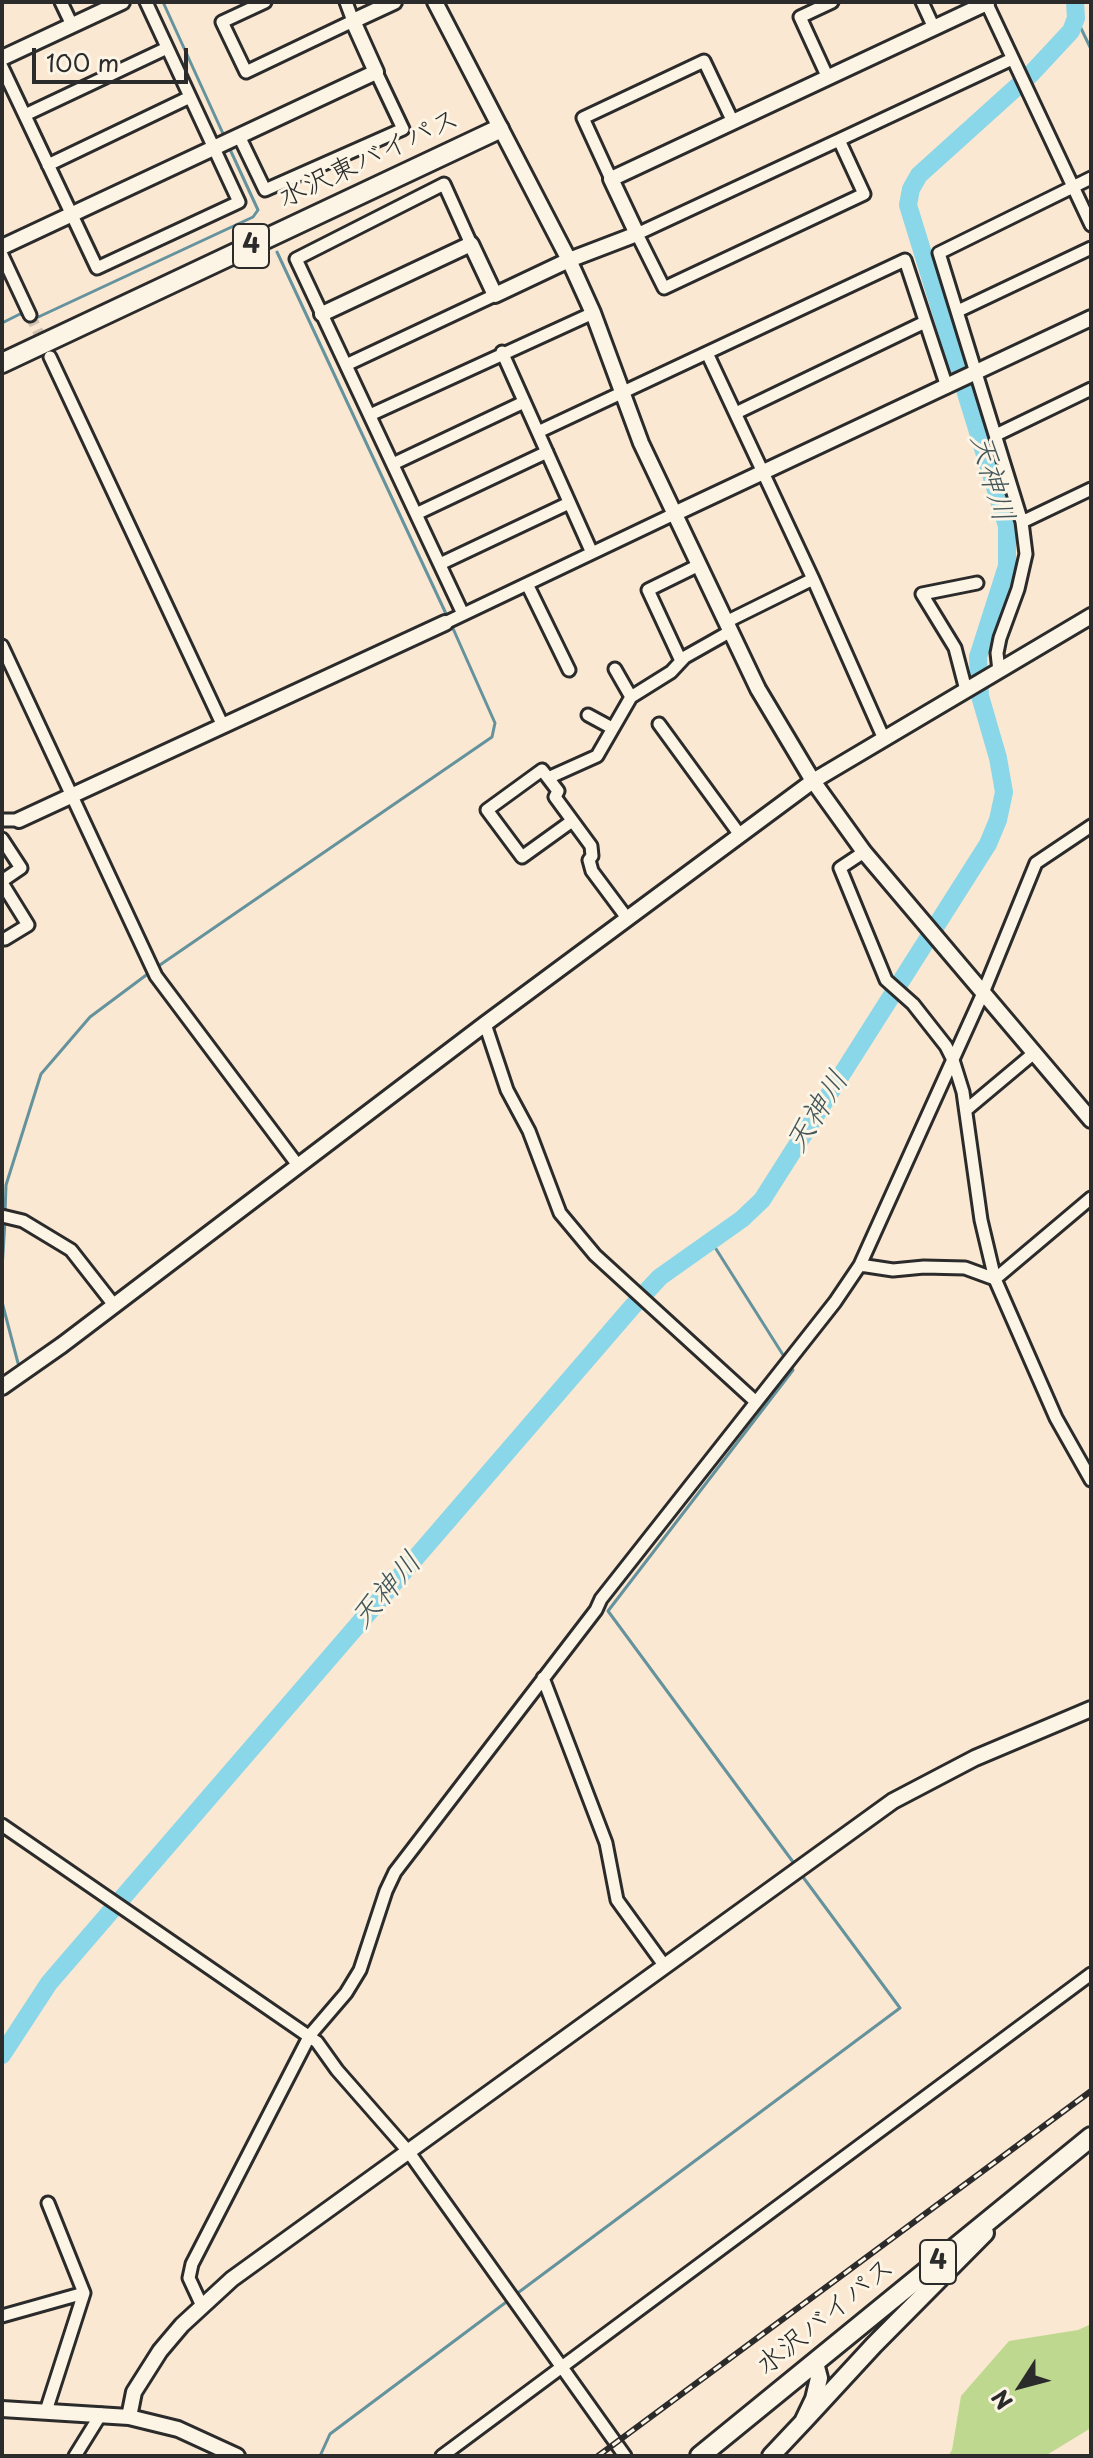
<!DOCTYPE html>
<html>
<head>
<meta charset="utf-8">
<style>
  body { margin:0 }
  #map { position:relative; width:1093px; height:2458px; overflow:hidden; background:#fae8d2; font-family:"Playpen Sans",sans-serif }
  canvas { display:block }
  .frame { position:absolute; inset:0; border:4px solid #2b2b2b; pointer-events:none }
  .north { position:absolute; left:981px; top:2346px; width:80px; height:80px; -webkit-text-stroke:6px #fcf5e5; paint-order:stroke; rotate:234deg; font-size:22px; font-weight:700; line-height:32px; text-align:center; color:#2b2b2b }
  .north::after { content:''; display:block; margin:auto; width:28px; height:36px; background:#2b2b2b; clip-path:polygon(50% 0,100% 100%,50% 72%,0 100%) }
  .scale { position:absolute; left:32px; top:48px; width:156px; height:36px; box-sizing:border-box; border:4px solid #2b2b2b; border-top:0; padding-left:10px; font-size:24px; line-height:28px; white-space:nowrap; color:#2b2b2b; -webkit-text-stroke:6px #fcf5e5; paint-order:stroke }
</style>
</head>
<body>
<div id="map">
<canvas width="1093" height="2458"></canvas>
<div class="frame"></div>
<div class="north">N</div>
<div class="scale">100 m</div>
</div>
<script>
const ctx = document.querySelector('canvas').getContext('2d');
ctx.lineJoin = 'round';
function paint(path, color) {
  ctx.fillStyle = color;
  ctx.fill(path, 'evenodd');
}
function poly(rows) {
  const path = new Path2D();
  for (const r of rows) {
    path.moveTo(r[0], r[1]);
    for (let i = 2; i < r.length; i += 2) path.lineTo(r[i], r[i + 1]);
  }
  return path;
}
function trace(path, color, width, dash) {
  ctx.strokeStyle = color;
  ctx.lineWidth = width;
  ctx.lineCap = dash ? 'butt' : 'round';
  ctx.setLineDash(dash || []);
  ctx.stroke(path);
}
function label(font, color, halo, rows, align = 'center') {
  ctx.font = font + ' "Playpen Sans","Klee One",sans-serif';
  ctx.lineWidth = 6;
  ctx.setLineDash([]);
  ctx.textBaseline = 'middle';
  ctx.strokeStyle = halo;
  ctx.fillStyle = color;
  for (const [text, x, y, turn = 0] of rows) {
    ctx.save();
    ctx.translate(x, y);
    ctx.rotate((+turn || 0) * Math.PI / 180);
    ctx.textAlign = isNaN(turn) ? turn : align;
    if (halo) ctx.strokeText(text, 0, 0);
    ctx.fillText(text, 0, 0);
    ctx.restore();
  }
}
const green = poly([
  [1091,2324,1091,2428,1045,2456,948,2456,952,2450,961,2396,1009,2341,1078,2330]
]);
const stream = poly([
  [163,2,225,138],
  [1076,18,1091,49],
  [277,252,448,618],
  [2,323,20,314,34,319,253,217,258,210,228,145],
  [5,1213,6,1185,41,1074,90,1017,157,967,492,737,495,723,451,624],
  [711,1241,785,1358],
  [2,1269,5,1221],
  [2,1302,18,1363],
  [789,1364,793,1370,608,1611,796,1866],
  [515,2295,900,2008,800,1873],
  [320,2456,330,2434,509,2300]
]);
const river = poly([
  [2,2055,49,1983,632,1307,660,1277,742,1219,762,1200,988,844,998,820,1004,792,998,758,980,696,978,657,1007,566,1007,526,908,205,911,189,919,175,1031,74,1071,31,1076,18,1075,2]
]);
const minorTunnel = poly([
  [30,315,45,346]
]);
const minor = poly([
  [61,2,72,25],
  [265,2,222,22,246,72,353,21,346,2],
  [922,2,934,28],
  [986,2,1091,225],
  [2,67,97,268,239,202,146,2],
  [828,78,800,17,832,2],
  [25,115,167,48],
  [239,136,265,190,403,129,376,72],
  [839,140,864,194,664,288,637,234,839,140,1012,59],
  [48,165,190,97],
  [611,179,583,118,704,61,733,122],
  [2,255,30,315],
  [958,311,1091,248],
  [502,352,592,553],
  [707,353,813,579,884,739],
  [50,357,223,726],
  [346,365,495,295],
  [736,413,925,322],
  [370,415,593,313],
  [538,432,905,260,947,387],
  [996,435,1091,389],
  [393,464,524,402],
  [416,514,547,452],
  [1022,522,1091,489],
  [440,564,569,503],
  [527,584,569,670],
  [463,614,296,259,444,184,471,244],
  [726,622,813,579],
  [445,623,674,514],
  [2,646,156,976,297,1164],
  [681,661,648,590,699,565],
  [615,669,631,697],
  [999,671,997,653,1000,638,1018,589,1026,554,1022,522,939,253,1091,178],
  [966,690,955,648,922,594,977,583],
  [588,715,612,728],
  [659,724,740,835],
  [548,778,597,756,631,697,671,672,685,657,731,631],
  [2,820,19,820],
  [572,821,522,857,487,810,542,770,558,791,555,797,591,846,592,856,589,860,592,871,627,918],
  [2,839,21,868,2,881],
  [864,852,840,868,886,980,913,1004,946,1046,953,1060,963,1092,981,1220,995,1279,1056,1418,1091,1480],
  [2,883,28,925,5,939],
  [485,1024,507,1090,529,1131,560,1213,595,1255,756,1402],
  [966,1110,1034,1053],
  [2,1216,23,1221,71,1250,114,1305],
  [860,1265,893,1270,924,1267,965,1268,995,1279],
  [995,1279,1091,1198],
  [543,1678,606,1843,617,1900,664,1965],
  [2,1825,317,2042,337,2070,408,2151,625,2456],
  [202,2306,189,2278,192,2264,310,2035,346,1993,360,1970,386,1891,395,1872,596,1610,601,1599,835,1302,860,1265,983,993,1036,863,1091,826],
  [2,2316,84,2293],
  [46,2411,84,2293,48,2203],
  [75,2456,101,2414],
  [442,2456,1091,1974]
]);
const tertiary = poly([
  [435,2,569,260,593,313,641,443,758,689,813,781,864,852,1091,1120],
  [2,58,122,2],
  [2,247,376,72,353,21,394,2],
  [322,314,471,244,495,295,569,260,637,234,611,179,987,3],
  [674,514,1091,318],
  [19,820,445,623],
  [2,1387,62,1345,485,1024,813,781,1091,616],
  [2,2409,129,2417,178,2429,237,2456],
  [129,2417,134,2392,160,2351,182,2325,232,2279,893,1801,975,1758,1091,1709]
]);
const secondary = poly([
  [803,2422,874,2345,985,2233],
  [771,2456,803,2422,814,2399,819,2378,815,2363]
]);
const trunk = poly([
  [2,363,499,129],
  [700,2456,1091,2137]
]);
const rail = poly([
  [598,2456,1091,2091]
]);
const shields = [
  [251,246,36],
  [938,2262,36]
];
const shieldNames = [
  ["4",251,246],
  ["4",938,2262]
];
const streetNames = [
  ["水沢東バイパス",369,159,-25],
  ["水沢バイパス",826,2317,-39]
];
const waterNames = [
  ["天神川",991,478,74],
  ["天神川",818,1112,-58],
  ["天神川",387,1591,-49]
];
paint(green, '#bfd88f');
trace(stream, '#64929d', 3);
trace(river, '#8ad7e9', 18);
trace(minorTunnel, '#d1c2b1', 11, [11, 5.5]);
trace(minor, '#2b2b2b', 17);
trace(tertiary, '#2b2b2b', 20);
trace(secondary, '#2b2b2b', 22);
trace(trunk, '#2b2b2b', 24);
trace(minor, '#fcf5e5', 11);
trace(tertiary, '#fcf5e5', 14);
trace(secondary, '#fcf5e5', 16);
trace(trunk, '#fcf5e5', 18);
trace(rail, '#2b2b2b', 6);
trace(rail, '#fcf5e5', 3, [9]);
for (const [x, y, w] of shields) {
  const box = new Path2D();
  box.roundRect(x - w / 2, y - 22, w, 44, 6);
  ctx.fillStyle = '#fcf5e5';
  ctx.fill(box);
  trace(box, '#2b2b2b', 2);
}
label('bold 26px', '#2b2b2b', null, shieldNames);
label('28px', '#2b2b2b', '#fcf5e5', streetNames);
label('italic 30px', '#43565a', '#fcf5e5', waterNames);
</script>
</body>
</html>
